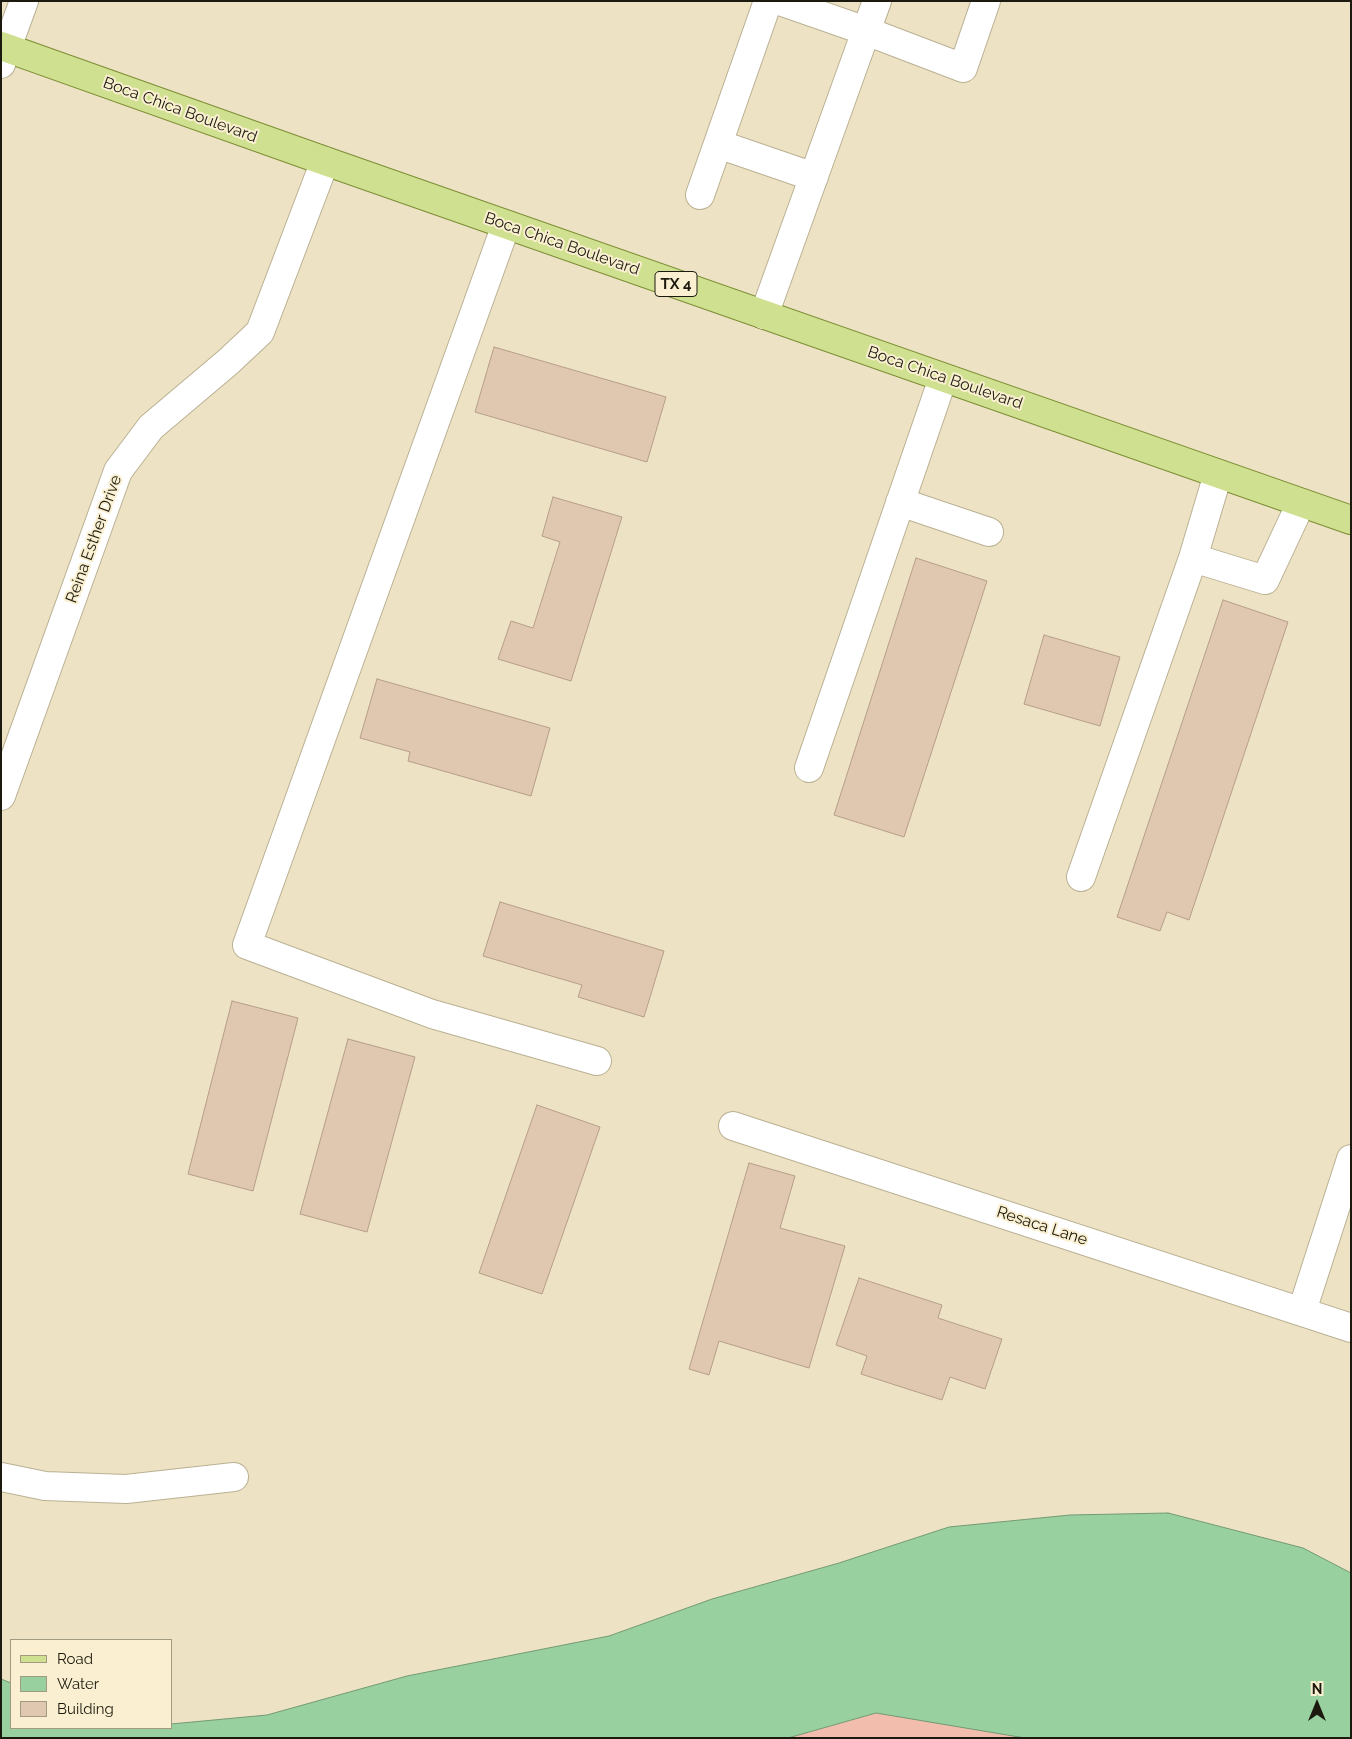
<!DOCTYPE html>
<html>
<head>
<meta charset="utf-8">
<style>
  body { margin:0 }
  #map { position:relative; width:1352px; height:1739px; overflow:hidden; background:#ede3c4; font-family:Raleway,sans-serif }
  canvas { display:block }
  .frame { position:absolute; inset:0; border:2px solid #1c190e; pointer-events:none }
  .legend { position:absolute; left:10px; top:1639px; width:162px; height:90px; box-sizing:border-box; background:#faf0d1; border:1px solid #a19a83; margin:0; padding:6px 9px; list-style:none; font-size:15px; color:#1c190e }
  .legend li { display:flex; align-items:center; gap:10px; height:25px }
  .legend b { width:25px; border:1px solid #a19a83 }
  .north { position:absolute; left:1292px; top:1679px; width:50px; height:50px; -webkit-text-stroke:4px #faf0d1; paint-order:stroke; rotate:0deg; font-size:14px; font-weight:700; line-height:20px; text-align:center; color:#1c190e }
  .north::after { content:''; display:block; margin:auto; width:18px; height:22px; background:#1c190e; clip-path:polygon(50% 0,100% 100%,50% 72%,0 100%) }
</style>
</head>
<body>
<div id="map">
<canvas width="1352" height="1739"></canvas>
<div class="frame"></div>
<ul class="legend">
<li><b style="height:6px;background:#d0e091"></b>Road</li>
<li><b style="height:14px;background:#98d09f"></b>Water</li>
<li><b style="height:14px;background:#e0c7b0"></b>Building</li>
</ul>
<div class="north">N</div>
</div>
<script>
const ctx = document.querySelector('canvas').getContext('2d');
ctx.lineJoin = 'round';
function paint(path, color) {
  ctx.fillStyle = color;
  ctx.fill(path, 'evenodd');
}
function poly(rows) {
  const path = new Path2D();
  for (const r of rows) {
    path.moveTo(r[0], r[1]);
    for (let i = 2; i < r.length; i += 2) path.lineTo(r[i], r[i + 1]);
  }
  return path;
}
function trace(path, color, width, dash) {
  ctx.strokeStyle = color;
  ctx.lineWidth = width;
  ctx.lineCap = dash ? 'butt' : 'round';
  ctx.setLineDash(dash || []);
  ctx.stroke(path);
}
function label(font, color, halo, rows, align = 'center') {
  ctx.font = font + ' Raleway,sans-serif';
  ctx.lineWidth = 4;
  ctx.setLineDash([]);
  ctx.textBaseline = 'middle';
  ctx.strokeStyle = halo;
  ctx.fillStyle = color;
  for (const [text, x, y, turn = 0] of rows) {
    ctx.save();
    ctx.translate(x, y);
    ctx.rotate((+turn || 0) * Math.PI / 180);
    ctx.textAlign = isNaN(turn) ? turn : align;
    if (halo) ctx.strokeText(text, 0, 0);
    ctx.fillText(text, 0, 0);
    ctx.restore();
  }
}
const green = poly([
  [876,1713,959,1726,1025,1738,788,1738]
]);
const water = poly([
  [1168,1513,1303,1548,1351,1573,1351,1738,1025,1738,876,1713,788,1738,1,1738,1,1679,11,1683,11,1728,171,1728,171,1724,267,1715,407,1676,609,1636,712,1599,839,1563,949,1527,1070,1515,1168,1513]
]);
const building = poly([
  [494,347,666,397,647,462,475,412,494,347],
  [553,497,622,517,571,681,498,659,511,621,533,628,560,542,542,536,553,497],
  [916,558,987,581,904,837,834,815,916,558],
  [1223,600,1288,622,1189,920,1167,912,1160,931,1117,917,1223,600],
  [1044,635,1120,657,1100,726,1024,704,1044,635],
  [377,679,550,728,531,796,408,761,410,752,360,738,377,679],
  [500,902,664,951,644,1017,578,997,582,985,483,956,500,902],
  [232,1001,298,1018,253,1191,188,1174,232,1001],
  [348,1039,415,1057,367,1232,300,1214,348,1039],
  [537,1105,600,1127,542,1294,479,1273,537,1105],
  [749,1163,795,1176,780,1228,845,1246,809,1368,719,1341,709,1375,689,1369,749,1163],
  [859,1278,942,1305,938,1318,1002,1339,985,1389,950,1377,942,1400,861,1374,867,1356,836,1345,859,1278]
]);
const minor = poly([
  [780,1,866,31,877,1],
  [1,64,24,1],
  [718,144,814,177],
  [700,195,768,1],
  [506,225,247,945,432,1014,597,1061],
  [764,315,866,31,963,68,986,1],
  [1218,474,1193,558,1265,580,1301,503],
  [900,502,989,532],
  [809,768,943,378],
  [1,796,118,471,151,427,228,362,260,332,325,161],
  [1081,877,1193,558],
  [733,1126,1351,1328],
  [1302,1311,1351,1159],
  [1,1477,45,1486,126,1489,234,1477]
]);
const major = poly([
  [1,46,325,161,1351,520]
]);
const shields = [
  [676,284,42]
];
const shieldNames = [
  ["TX 4",676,284]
];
const streetNames = [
  ["Boca Chica Boulevard",180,110,20],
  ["Boca Chica Boulevard",562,244,19],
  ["Boca Chica Boulevard",945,378,19],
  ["Reina Esther Drive",94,539,-70],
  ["Resaca Lane",1042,1226,18]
];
paint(green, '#f3bdae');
paint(water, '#98d09f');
trace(water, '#739974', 1);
paint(building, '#e0c7b0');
trace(building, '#b69d88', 1);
trace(minor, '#bab093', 30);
trace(major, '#7c8d33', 30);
trace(minor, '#fff', 28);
trace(major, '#d0e091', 28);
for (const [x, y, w] of shields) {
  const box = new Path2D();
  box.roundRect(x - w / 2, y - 12.5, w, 25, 4);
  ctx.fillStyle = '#faf0d1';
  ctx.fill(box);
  trace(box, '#1c190e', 1);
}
label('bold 15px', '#1c190e', null, shieldNames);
label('16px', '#1c190e', '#faf0d1', streetNames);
</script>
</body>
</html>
